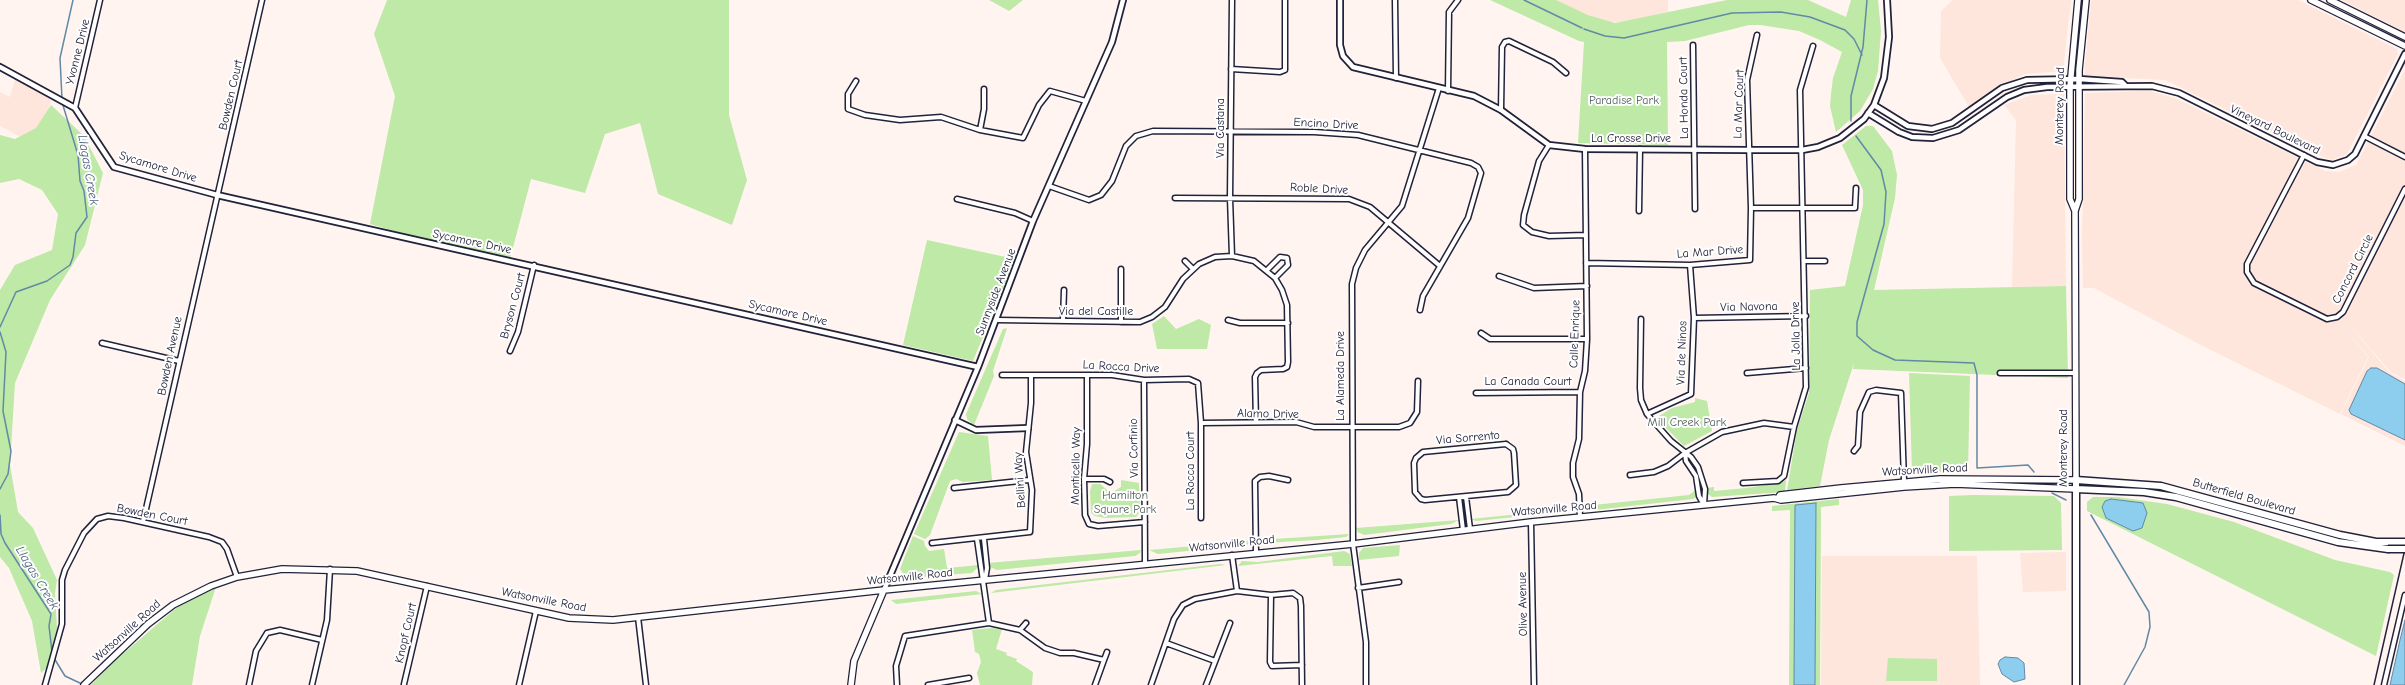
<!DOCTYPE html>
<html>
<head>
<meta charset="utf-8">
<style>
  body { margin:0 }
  canvas { display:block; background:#fff4ef }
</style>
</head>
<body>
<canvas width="2405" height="685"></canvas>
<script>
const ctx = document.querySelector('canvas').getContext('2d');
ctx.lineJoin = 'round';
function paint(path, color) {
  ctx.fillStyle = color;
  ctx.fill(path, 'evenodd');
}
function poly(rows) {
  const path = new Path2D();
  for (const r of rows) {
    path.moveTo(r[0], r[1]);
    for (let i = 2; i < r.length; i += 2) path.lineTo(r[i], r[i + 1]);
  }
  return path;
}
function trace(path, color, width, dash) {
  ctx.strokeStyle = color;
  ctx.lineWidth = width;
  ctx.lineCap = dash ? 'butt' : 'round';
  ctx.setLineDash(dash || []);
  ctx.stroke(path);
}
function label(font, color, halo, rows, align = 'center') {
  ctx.font = font + ' "Comic Neue",sans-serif';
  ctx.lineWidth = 4;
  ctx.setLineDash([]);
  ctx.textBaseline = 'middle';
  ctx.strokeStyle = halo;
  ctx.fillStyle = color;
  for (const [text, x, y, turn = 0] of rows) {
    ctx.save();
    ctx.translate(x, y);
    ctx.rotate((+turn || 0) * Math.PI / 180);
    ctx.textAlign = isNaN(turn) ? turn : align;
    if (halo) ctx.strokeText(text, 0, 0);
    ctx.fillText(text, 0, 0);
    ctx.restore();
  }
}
const built = poly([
  [1553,0,1668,0,1668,12,1623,22,1606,22],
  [1953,0,2071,0,2063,71,2025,74,2004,84,1969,107,1940,58,1941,11],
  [2091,0,2298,0,2397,49,2398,54,2347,154,2332,160,2323,157,2165,80,2084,76],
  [2341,0,2405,0,2405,32],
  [2405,69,2405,379,2391,372,2344,319,2390,373,2405,381,2405,446,2341,414,2369,357,2340,323,2368,357,2340,414,2197,343,2094,288,2083,288,2082,239,2085,93,2149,91,2175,98,2325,171,2339,172,2356,165],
  [15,79,51,100,38,146,0,126,0,92,10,97],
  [2064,94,2066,286,2012,287,2016,120,2004,105,2031,95],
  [2066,552,2066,591,2023,592,2020,553],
  [1822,556,1977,556,1980,685,1821,685]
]);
const green = poly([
  [387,0,729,0,729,115,747,180,732,225,658,194,640,123,605,134,585,193,531,179,510,259,456,249,370,224,395,96,374,34],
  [989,0,1023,0,1009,11],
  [1490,0,1556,0,1588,15,1615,23,1727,0,1808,0,1846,17,1851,0,1878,0,1881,31,1878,71,1873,89,1860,111,1836,132,1830,106,1831,94,1833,78,1842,52,1820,40,1799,31,1760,25,1749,25,1685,41,1667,42,1668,145,1578,143,1584,42,1579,41],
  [51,105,84,136,103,173,85,245,50,300,15,383,10,465,18,512,33,528,57,580,55,593,57,629,49,666,41,673,32,621,9,568,0,557,0,290,15,265,52,250,58,214,42,190,19,179,0,183,0,135,15,139,36,128],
  [1866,126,1873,126,1892,151,1897,175,1895,198,1874,290,2066,286,2068,378,1853,369,1854,363,1829,440,1820,486,1787,490,1797,430,1809,393,1810,290,1845,286,1863,205,1863,190,1842,145],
  [927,240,1015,259,973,361,903,345],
  [1164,316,1176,329,1199,319,1211,325,1207,349,1157,349,1152,324],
  [1007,328,993,371,994,376,974,425,972,424,967,419,966,414,1003,329],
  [1909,373,1970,376,1968,471,1912,473],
  [1695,398,1707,401,1712,431,1684,446,1659,421,1659,416,1672,408,1691,403,1695,402],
  [959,432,988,436,992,480,963,482,956,479,950,481,930,535,925,539,914,534],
  [1121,480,1139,483,1140,512,1136,517,1105,518,1095,516,1091,513,1090,491,1092,484,1100,484,1111,493,1121,487],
  [1786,480,1785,492,1712,497,1707,493,1707,488,1714,487,1714,491,1746,488,1781,483],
  [1697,489,1696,497,1693,499,1586,511,1583,509,1584,506,1689,495],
  [1973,495,2054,496,2061,503,2062,550,1949,551,1949,496],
  [2093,497,2117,497,2167,504,2234,522,2335,560,2390,572,2394,575,2376,656,2087,511,2087,502],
  [1839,499,1839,505,1821,507,1820,685,1789,685,1790,510,1772,511,1772,506],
  [1539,508,1543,509,1544,514,1476,521,1470,519,1510,515],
  [1459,520,1451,524,1364,535,1358,532,1356,528],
  [1349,534,1346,537,1317,540,1264,543,1259,540],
  [913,536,924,541,925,546,929,551,944,549,947,568,979,565,978,567,972,573,906,578,900,569],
  [1251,541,1247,545,1158,554,1149,550],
  [1400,545,1399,556,1359,560,1359,553,1363,548],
  [1141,550,1140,553,1135,556,997,570,990,567,988,563],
  [1344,551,1350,554,1352,566,1333,566,1332,556,1238,566,1242,561,1258,562],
  [1220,564,1226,565,991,593,996,590],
  [216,587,200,636,192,685,91,685,110,665,182,603],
  [976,591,982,594,896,604,891,600],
  [991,628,1002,629,996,649,1007,653,1006,655,1017,659,1016,661,1033,672,1032,685,980,685,977,673,981,662,979,654,975,652,972,630],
  [1888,658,1937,659,1937,681,1886,681]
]);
const water = poly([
  [2371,368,2377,368,2405,384,2405,440,2351,414,2349,410,2367,371,2371,368],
  [2111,499,2143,503,2147,513,2142,528,2133,531,2106,518,2102,507,2105,501,2111,499],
  [1816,503,1815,685,1794,685,1795,505,1816,503],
  [2405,620,2405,685,2390,685,2400,640,2405,620],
  [2005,657,2018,658,2024,663,2025,679,2014,682,2002,674,1998,664,2000,660,2005,657]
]);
const stream = poly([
  [1524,0,1582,28],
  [1584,29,1605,36,1624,38,1732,13,1781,12,1810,17,1845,30,1854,39,1862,55],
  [62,99,60,58,73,0],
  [1851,121,1851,96,1863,47,1867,0],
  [1856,136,1881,170,1886,192,1884,224,1857,322,1857,336,1873,350,1895,360,1974,363,1977,375,1977,468,2028,465,2034,472],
  [0,327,16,292,47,281,70,265,73,257,76,233,87,217,84,191,80,181,78,155,62,102],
  [0,332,6,352,3,411,11,451,8,474,0,489],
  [2052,493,2066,500],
  [0,515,1,534,5,543,51,614,49,626,52,652],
  [2091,515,2149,612,2150,627,2145,647,2124,685],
  [54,658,65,676,82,684]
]);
const minor = poly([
  [1232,0,1230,198,1232,256],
  [1395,0,1396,78],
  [1693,45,1695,209],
  [1231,69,1280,72,1285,70,1285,0],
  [856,81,848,94,848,109,865,115,900,120,941,117,980,130,1023,138,1039,105,1050,91,1086,101],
  [1448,91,1449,12,1458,0],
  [75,108,100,0],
  [1501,110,1502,47,1505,42,1509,41,1553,62,1566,73],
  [980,130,984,109,984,89],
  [2364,136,2405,157],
  [1549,145,1539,161,1524,215,1523,225,1532,232,1549,236,1586,235],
  [2304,155,2247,264,2247,272,2254,283,2327,319,2337,317,2343,312,2405,189],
  [1049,186,1089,200,1101,195,1112,181,1126,146,1136,136,1153,131,1314,132,1358,135,1471,163,1478,167,1481,173,1468,218,1423,296,1420,310],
  [1175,198,1349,199,1370,207,1440,266],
  [957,199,1015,213,1033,221],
  [1751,208,1855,208,1856,188],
  [1639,211,1640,149],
  [1185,261,1192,268],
  [1805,261,1825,261],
  [1586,263,1690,265,1750,260,1751,208,1747,80,1757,35],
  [1267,270,1280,257,1287,258,1288,265,1275,278],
  [1499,276,1534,288,1587,286],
  [1694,318,1806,316],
  [1641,319,1640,388,1641,400,1647,414,1671,441,1691,457,1698,467,1705,489,1704,505],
  [997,320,1140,322,1152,317,1165,307,1183,279,1199,264,1215,257,1232,256,1254,261,1275,278,1282,290,1287,305,1288,362,1287,367,1283,369,1261,370,1257,373,1255,377,1256,422],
  [1228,320,1240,323,1288,323],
  [1063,321,1064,290],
  [1121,322,1121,269],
  [1481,333,1490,339,1587,339],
  [102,343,179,361],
  [510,351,518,332,534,265],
  [1747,373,1806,368],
  [2000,373,2075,373],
  [1002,375,1112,375,1144,380,1189,379,1198,383,1201,423,1201,518],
  [1087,375,1087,444,1084,479,1085,515,1089,524,1098,526,1145,522],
  [1144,380,1145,564],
  [1476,393,1580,392],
  [1647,414,1691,394,1694,318,1690,265],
  [1201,423,1296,422,1314,427,1399,427,1410,423,1417,412,1418,381],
  [1506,444,1513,449,1514,453,1516,485,1508,492,1425,500,1421,499,1415,492,1414,463,1416,458,1423,452,1506,444],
  [1854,451,1858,446,1860,412,1869,392,1876,390,1901,393,1904,481],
  [1685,453,1686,461,1696,476,1699,496,1704,505],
  [1630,475,1654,472,1668,466,1685,453,1722,432,1764,423,1794,427],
  [1084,479,1104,479,1110,482],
  [1743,483,1778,481,1784,476,1794,427,1806,387,1800,90,1813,46],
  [954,488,1029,480],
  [1459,497,1463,530],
  [1466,497,1470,529],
  [1580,517,1579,494,1573,477,1573,463,1579,439,1580,392,1585,371,1587,339,1585,149],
  [143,522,262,0],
  [1531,522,1534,685],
  [977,539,989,623,1020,630,1045,648,1060,653,1074,653,1104,660,1095,685],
  [984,539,987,568,985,580],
  [932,543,1030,532,1032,490,1026,452,1031,403,1031,375],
  [1256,553,1255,481,1260,477,1269,476,1288,480],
  [1232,555,1237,591],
  [1358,588,1399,582],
  [1271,595,1270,662,1272,666,1302,665],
  [638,617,646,685],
  [1020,630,1026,623],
  [1166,643,1215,661],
  [1104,660,1107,652],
  [404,684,427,586],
  [45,685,62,624,62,580,65,570,84,533,97,519,108,516,124,518,209,537,222,542,227,549,237,577],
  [249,685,256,651,267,633,280,630,322,640],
  [312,685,327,620,330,569],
  [519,685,536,611],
  [897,685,896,666,905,636,989,623],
  [928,685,969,678],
  [1151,685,1174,619,1183,605,1195,599,1237,591,1271,595,1293,593,1300,598,1301,606,1302,685],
  [1206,685,1230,623],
  [1366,685,1366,642,1353,544,1352,284,1356,268,1365,250,1402,206,1439,88],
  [2384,685,2405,595]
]);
const tertiary = poly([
  [1340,0,1340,45,1343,56,1353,67,1474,96,1501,110,1549,145,1585,149,1748,150,1802,150,1818,147,1840,138,1864,119,1874,105,1884,78,1889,37,1887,0],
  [0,67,75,108,114,167,217,195,978,367],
  [1874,105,1908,126,1932,129,1952,123,2002,88,2027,80,2079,79,2122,82,2125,85],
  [1868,113,1899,132,1912,137,1933,138,1959,130,2007,97,2024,90,2047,87,2152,86,2179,93,2317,162,2333,165,2348,160,2355,154,2405,54],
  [955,420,976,430,1028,428],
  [884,590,978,367,1033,221,1112,42,1123,0]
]);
const secondary = poly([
  [2311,0,2405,46],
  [2330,0,2405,37],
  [2075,211,2070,199,2070,87,2078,0],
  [1778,498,1780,495,1841,488,1940,479,2076,480,2075,211,2079,199,2079,70,2086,0],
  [84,685,148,624,173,605,211,586,237,577,282,569,357,571,569,618,613,620,884,590,1353,544,1531,522,1774,498,1781,500,1904,487,1955,484,2076,489],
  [851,685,854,661,884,590]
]);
const primary = poly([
  [2076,489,2144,492,2176,497,2338,542,2388,549],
  [2076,685,2076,480,2161,486,2340,535,2376,542,2405,542]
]);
const rail = poly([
  [2374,685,2405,549]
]);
const primaryBridge = poly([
  [2388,549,2405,549]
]);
const streetNames = [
  ["Yvonne Drive",78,52,-76],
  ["Bowden Court",231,95,-77],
  ["La Honda Court",1684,98,-91],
  ["La Mar Court",1739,104,-88],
  ["Monterey Road",2060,106,-89],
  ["Encino Drive",1326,124,3],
  ["Via Castana",1221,128,-90],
  ["Vineyard Boulevard",2275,130,26],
  ["La Crosse Drive",1631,139],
  ["Sycamore Drive",158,167,17],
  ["Roble Drive",1319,189,3],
  ["Sycamore Drive",472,242,12],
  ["La Mar Drive",1710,252,-4],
  ["Concord Circle",2353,269,-63],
  ["Sunnyside Avenue",996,292,-69],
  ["Bryson Court",513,306,-75],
  ["Via Navona",1749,307,-1],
  ["Via del Castille",1096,312],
  ["Sycamore Drive",788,313,13],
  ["Calle Enrique",1575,334,-88],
  ["La Jolla Drive",1796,336,-91],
  ["Via de Ninos",1682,353,-88],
  ["Bowden Avenue",170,356,-78],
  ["La Rocca Drive",1121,367,3],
  ["La Alameda Drive",1341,376,-90],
  ["La Canada Court",1528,382],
  ["Alamo Drive",1268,414,1],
  ["Via Sorrento",1468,438,-5],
  ["Via Corfinio",1134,448,-91],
  ["Monterey Road",2064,448,-90],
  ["Monticello Way",1076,466,-89],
  ["Watsonville Road",1925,470,-3],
  ["La Rocca Court",1191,471,-90],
  ["Bellini Way",1020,480,-94],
  ["Butterfield Boulevard",2244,497,16],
  ["Watsonville Road",1554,509,-5],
  ["Bowden Court",152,515,11],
  ["Watsonville Road",1232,544,-6],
  ["Watsonville Road",910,577,-6],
  ["Watsonville Road",544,600,11],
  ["Olive Avenue",1523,604,-91],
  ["Watsonville Road",127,631,-42],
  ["Knopf Court",406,633,-77]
];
const parkNames = [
  ["Paradise Park",1624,101],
  ["Mill Creek Park",1687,423],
  ["Hamilton",1125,496],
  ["Square Park",1125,510]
];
const waterNames = [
  ["Llagas Creek",88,170,80],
  ["Llagas Creek",37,578,59]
];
paint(built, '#fee6dc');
paint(green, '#bee9a6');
paint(water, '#8dcdee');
trace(water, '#6289a6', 1);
trace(stream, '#6289a6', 1.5);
trace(minor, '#22223b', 7);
trace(tertiary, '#22223b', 8);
trace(secondary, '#22223b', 8);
trace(primary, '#22223b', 9);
trace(minor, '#fff', 4);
trace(tertiary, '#fff', 4.5);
trace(secondary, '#fff', 5.5);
trace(primary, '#fff', 6);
trace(rail, '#22223b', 1.5);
trace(primaryBridge, '#22223b', 9, []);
trace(primaryBridge, '#fff', 6);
label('12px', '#22223b', '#fff', streetNames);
label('12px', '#515e5b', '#fff', parkNames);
label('italic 13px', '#475e7a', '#fff', waterNames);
</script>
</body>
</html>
